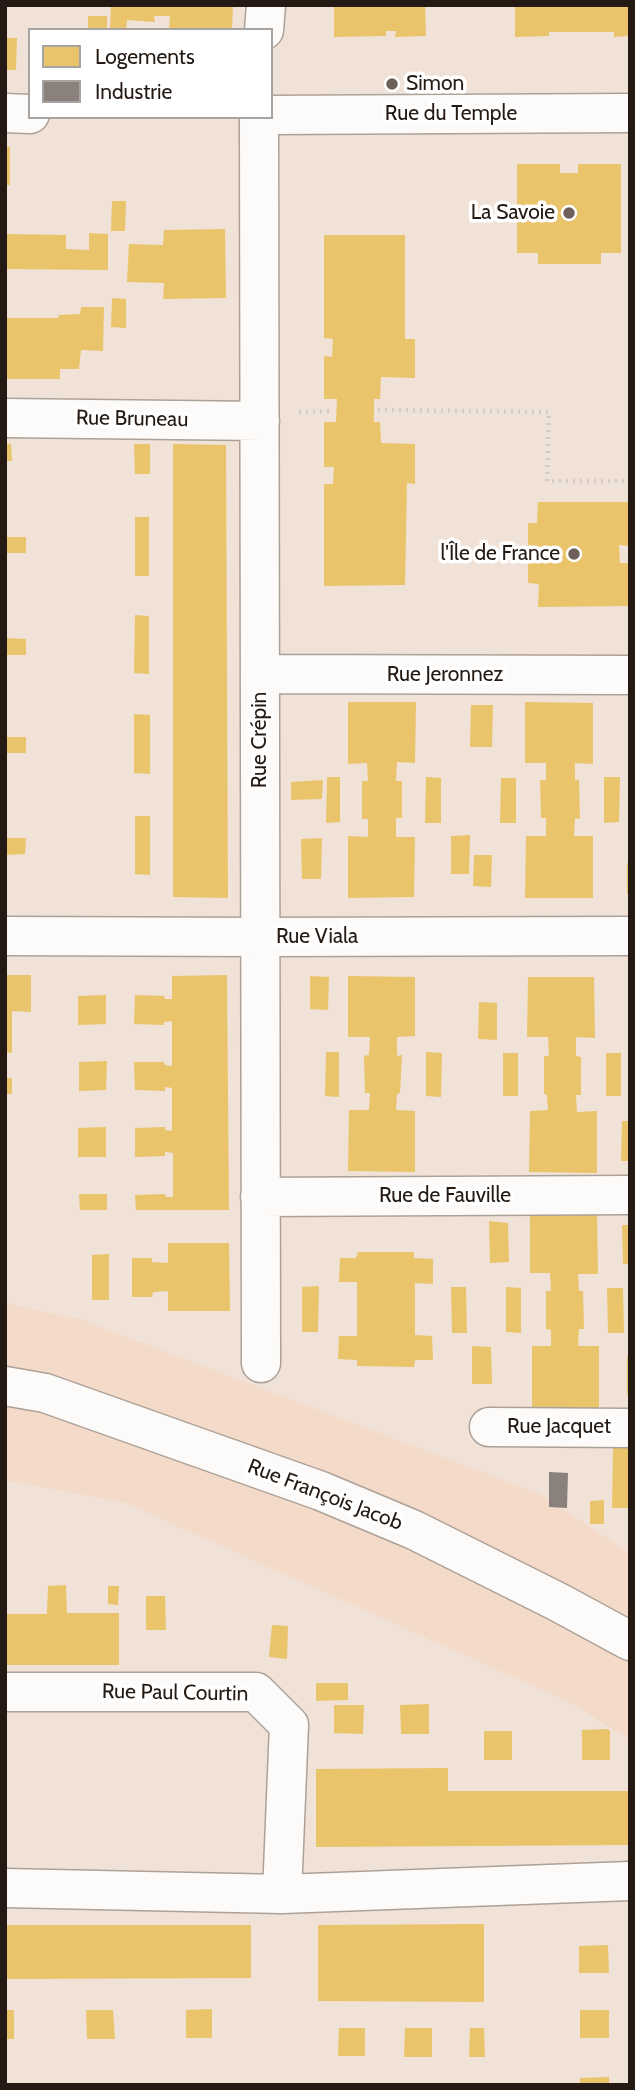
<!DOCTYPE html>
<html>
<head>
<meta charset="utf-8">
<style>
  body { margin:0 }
  #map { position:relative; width:635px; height:2090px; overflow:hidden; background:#f1e2d7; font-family:Cabin,sans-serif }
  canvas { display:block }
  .frame { position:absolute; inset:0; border:7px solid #241a13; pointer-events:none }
  .legend { position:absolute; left:28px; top:28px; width:245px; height:91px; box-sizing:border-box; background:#fff; border:2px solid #a7a3a1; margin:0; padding:9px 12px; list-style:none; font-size:21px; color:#241a13 }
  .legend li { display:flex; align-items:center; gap:14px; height:35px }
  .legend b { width:35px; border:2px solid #a7a3a1 }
</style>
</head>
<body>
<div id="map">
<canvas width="635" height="2090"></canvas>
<div class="frame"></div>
<ul class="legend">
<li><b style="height:19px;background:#e9c46a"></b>Logements</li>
<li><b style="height:19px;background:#8a817c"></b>Industrie</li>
</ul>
</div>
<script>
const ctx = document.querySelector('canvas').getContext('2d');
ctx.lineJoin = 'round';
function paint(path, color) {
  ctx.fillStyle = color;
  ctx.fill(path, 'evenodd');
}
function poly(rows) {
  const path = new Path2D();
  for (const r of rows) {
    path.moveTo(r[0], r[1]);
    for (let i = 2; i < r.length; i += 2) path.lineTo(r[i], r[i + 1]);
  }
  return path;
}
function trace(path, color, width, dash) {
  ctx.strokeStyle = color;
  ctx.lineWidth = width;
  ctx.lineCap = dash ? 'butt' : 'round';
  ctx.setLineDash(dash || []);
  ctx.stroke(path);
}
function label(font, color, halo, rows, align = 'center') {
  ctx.font = font + ' Cabin,sans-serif';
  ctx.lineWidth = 7;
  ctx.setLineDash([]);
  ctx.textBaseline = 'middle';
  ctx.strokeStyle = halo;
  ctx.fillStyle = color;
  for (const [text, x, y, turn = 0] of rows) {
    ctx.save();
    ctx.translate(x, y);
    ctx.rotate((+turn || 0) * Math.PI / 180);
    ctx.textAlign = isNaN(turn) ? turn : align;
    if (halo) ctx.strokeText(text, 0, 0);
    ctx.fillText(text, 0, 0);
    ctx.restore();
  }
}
const built = poly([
  [5,1303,82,1320,540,1494,630,1553,630,1740,571,1703,126,1503,5,1480]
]);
const homes = poly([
  [111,5,233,5,232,30,169,30,170,16,154,16,155,22,127,20,126,30,110,30],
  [334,5,425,5,426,36,395,37,396,31,386,31,386,36,334,37],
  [515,5,630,5,630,36,614,37,614,32,549,32,549,36,515,37],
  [88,16,107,16,107,30,88,30],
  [5,38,17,38,16,70,5,70],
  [5,147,10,147,10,185,5,185],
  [517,164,560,164,560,173,578,173,578,164,621,164,621,253,601,253,601,264,538,264,538,253,517,253],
  [112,201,126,201,125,231,111,231],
  [225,229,226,298,163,299,164,283,127,282,129,244,163,245,164,230],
  [89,233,108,234,108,270,5,269,5,234,66,235,66,249,89,250],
  [324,235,405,235,405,339,415,339,415,378,381,377,380,399,374,399,374,422,380,422,381,443,415,444,415,484,407,483,405,585,324,586,324,484,333,484,334,467,324,467,324,422,336,422,337,399,324,399,324,356,332,357,333,339,324,338],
  [112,298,126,299,126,328,111,327],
  [81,307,104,307,103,351,81,350,79,369,60,369,60,379,5,379,5,318,58,318,59,315,80,314],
  [5,444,11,444,12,461,5,461],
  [134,444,150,444,150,474,135,474],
  [173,444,226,445,228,898,173,897],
  [538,502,629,502,629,546,619,545,620,563,629,563,629,606,538,607,539,584,528,583,528,523,537,523],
  [135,517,149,517,149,576,135,576],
  [5,537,26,537,26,553,5,553],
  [135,615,149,616,149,674,134,673],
  [5,638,26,639,26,655,5,655],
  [348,702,416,702,415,763,397,762,396,781,402,781,402,818,396,818,396,837,415,837,414,897,348,898,348,836,368,837,368,819,362,819,362,781,368,781,367,763,348,764],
  [525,702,593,703,593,764,575,763,575,780,579,780,580,819,575,818,574,836,593,836,593,898,525,898,526,836,546,836,546,818,541,818,540,780,546,780,546,763,525,763],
  [471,705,493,705,492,747,470,747],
  [134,714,150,715,150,774,134,773],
  [5,737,26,737,26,753,5,753],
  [327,777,340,777,340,822,326,823],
  [426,777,441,778,441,823,425,823],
  [604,777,620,777,619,822,604,823],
  [501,778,516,778,516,823,500,823],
  [323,780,322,799,291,800,291,782],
  [135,816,150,816,150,875,135,874],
  [470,835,469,874,451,874,451,836],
  [5,838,26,838,25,854,5,855],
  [322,838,321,879,302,879,301,839],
  [474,855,492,855,491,887,473,886],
  [627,863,630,863,630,894,627,894],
  [5,975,31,975,31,1012,12,1011,12,1053,5,1052],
  [227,975,229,1210,136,1210,135,1195,165,1194,166,1197,173,1197,173,1153,165,1152,165,1156,135,1157,135,1128,165,1127,165,1130,172,1131,172,1088,165,1087,165,1091,135,1090,134,1062,164,1062,165,1065,172,1066,172,1021,164,1022,164,1025,134,1024,135,995,164,996,165,999,172,999,172,976],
  [310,976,329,977,328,1010,310,1009],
  [348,976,415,977,415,1036,397,1037,397,1056,402,1055,401,1075,400,1093,397,1094,396,1110,415,1111,415,1172,348,1171,349,1110,369,1110,370,1093,365,1093,364,1056,369,1055,370,1037,348,1037],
  [528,977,594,977,595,1038,576,1037,576,1056,581,1057,581,1095,576,1095,577,1112,597,1111,597,1173,529,1172,530,1111,548,1110,547,1095,544,1094,544,1056,549,1056,548,1037,527,1037],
  [106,995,106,1024,78,1025,78,996],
  [479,1002,497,1003,497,1040,478,1039],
  [326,1052,339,1052,339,1097,325,1096],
  [426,1052,442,1053,441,1097,426,1096],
  [503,1053,518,1053,518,1096,503,1096],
  [606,1053,621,1053,621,1096,606,1096],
  [107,1061,106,1090,79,1091,79,1062],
  [5,1078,12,1078,12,1094,5,1094],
  [622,1121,630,1121,630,1161,621,1161],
  [106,1127,106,1157,78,1157,78,1128],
  [79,1194,107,1194,107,1210,80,1210],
  [530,1212,597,1213,598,1274,578,1274,579,1291,583,1291,584,1329,579,1329,578,1346,599,1346,599,1408,532,1408,532,1346,551,1346,551,1330,546,1329,546,1291,551,1291,550,1273,530,1273],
  [489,1221,508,1223,509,1262,490,1263],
  [622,1225,630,1225,630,1264,623,1264],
  [168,1243,229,1243,230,1311,168,1311,168,1291,153,1292,152,1297,132,1297,132,1258,152,1258,152,1262,168,1263],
  [358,1252,414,1252,414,1258,433,1259,433,1284,415,1283,415,1335,432,1336,433,1360,415,1360,414,1367,357,1366,357,1360,338,1359,339,1336,357,1336,357,1282,339,1282,340,1258,356,1258],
  [109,1254,109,1300,92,1300,92,1255],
  [319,1286,318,1332,302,1332,302,1287],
  [451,1287,466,1287,467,1333,452,1333],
  [506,1287,521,1288,521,1333,506,1332],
  [607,1288,623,1288,624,1333,608,1333],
  [472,1346,491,1347,492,1384,472,1384],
  [627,1356,630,1356,630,1394,627,1395],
  [613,1448,630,1448,630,1508,612,1508],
  [604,1500,604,1524,590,1524,590,1501],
  [66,1585,67,1613,119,1613,119,1665,5,1665,5,1614,47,1614,48,1586],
  [108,1586,119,1586,118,1605,108,1604],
  [146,1596,165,1596,166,1630,146,1630],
  [272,1625,288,1626,287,1659,269,1657],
  [316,1683,348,1683,348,1700,316,1701],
  [429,1704,429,1734,401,1734,400,1705],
  [334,1705,364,1705,363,1734,334,1733],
  [608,1729,610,1731,610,1760,582,1760,582,1730],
  [484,1731,512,1731,512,1760,484,1760],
  [448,1768,448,1791,630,1791,630,1845,316,1847,316,1769],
  [484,1924,484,2002,318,2001,318,1925],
  [5,1925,251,1925,251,1978,5,1979],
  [608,1945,609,1973,579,1973,579,1946],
  [212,2009,212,2038,186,2038,186,2010],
  [5,2010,14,2010,14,2039,5,2039],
  [86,2010,113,2010,115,2039,87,2039],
  [580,2010,609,2010,609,2038,580,2038],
  [339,2028,365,2028,365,2056,338,2056],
  [405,2028,432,2028,432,2057,404,2057],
  [470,2028,484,2028,485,2057,469,2057],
  [609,2077,609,2085,580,2085,580,2078]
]);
const industry = poly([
  [549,1472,568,1473,567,1508,549,1507]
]);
const path = poly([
  [378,410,549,412,547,481,630,481],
  [299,412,330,411]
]);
const minor = poly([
  [264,30,266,5],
  [5,113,30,114],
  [271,115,630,113],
  [259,117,261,1363],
  [5,418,260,421],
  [260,674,630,675],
  [5,936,260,937,630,936],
  [260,1197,630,1195],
  [5,1386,45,1393,321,1491,414,1530,558,1602,630,1641],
  [489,1427,630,1428],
  [5,1692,256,1692,289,1725,282,1894],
  [5,1888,282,1894,630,1881]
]);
const markers = [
  [392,84,7,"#6c6058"],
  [569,213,7,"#6c6058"],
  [574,554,7,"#6c6058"]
];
const poiNames = [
  ["Simon",406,84,"left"],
  ["La Savoie",555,213],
  ["l'Île de France",560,554]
];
const streetNames = [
  ["Rue du Temple",451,114],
  ["Rue Bruneau",132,419,1],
  ["Rue Jeronnez",445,675],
  ["Rue Crépin",260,740,-90],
  ["Rue Viala",317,937],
  ["Rue de Fauville",445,1196],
  ["Rue Jacquet",559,1427],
  ["Rue François Jacob",325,1495,21],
  ["Rue Paul Courtin",175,1693,1]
];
paint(built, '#f4dac8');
paint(homes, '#e9c46a');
paint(industry, '#8a817c');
trace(minor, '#aca198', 41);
trace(path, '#d1ccc9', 4.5, [2, 5]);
trace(minor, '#fdfbf9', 38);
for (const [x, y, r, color] of markers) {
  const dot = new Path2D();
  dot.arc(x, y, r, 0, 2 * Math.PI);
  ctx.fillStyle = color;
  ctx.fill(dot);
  trace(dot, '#fff', 2.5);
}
label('21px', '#241a13', '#fff', poiNames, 'right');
label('21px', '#241a13', '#fff', streetNames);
</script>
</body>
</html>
